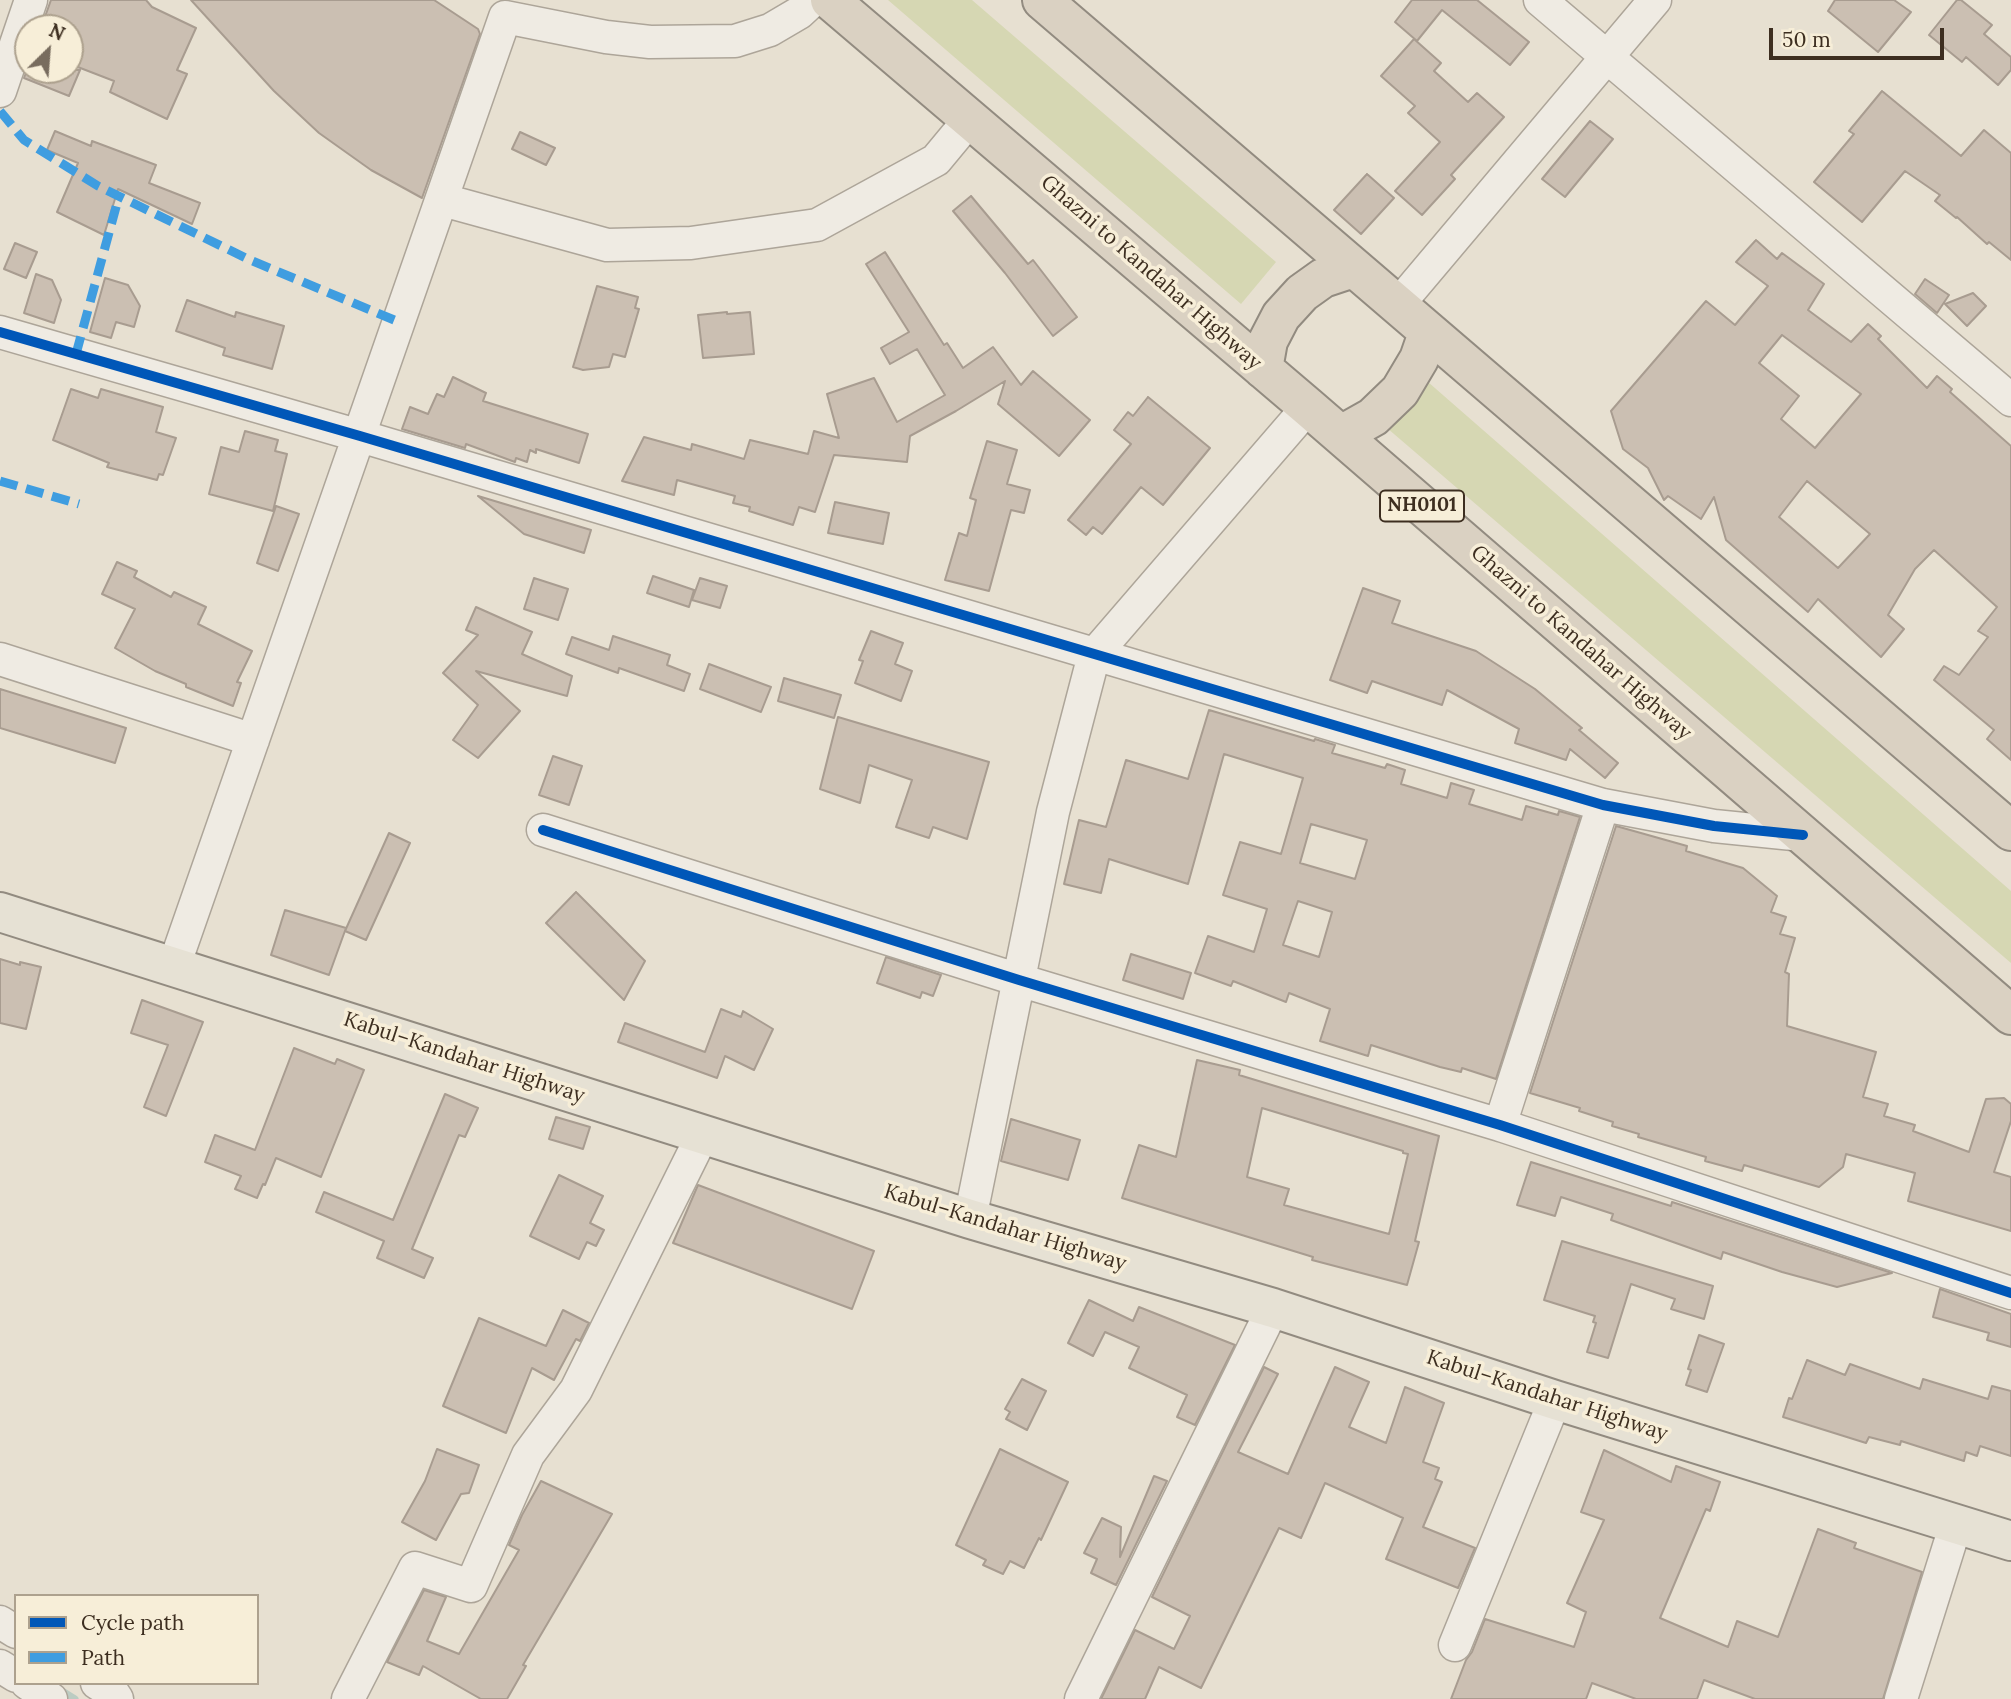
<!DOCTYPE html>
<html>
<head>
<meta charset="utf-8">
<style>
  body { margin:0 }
  #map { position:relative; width:2011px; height:1699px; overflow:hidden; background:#e7e0d1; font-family:Lora,serif }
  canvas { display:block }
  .legend { position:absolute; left:14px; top:1594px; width:245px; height:91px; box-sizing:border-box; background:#f7eed8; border:2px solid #ada18e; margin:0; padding:9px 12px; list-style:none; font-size:21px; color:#3d2e20 }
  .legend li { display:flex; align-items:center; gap:14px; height:35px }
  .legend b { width:35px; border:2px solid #ada18e }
  .north { position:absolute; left:14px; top:14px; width:70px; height:70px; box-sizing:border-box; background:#f7eed8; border:2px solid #ada18e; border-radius:50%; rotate:25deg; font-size:19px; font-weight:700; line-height:28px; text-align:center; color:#3d2e20 }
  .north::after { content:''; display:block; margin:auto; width:24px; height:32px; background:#786c5e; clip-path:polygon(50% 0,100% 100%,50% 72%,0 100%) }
  .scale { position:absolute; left:1769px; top:28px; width:175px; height:32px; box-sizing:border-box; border:4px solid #3d2e20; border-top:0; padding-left:9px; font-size:21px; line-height:24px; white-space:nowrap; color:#3d2e20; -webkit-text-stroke:5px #f7eed8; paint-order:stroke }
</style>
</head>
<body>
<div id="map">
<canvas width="2011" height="1699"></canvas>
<ul class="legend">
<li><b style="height:9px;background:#0057b8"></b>Cycle path</li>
<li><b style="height:9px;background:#3f9de0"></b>Path</li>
</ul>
<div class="north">N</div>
<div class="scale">50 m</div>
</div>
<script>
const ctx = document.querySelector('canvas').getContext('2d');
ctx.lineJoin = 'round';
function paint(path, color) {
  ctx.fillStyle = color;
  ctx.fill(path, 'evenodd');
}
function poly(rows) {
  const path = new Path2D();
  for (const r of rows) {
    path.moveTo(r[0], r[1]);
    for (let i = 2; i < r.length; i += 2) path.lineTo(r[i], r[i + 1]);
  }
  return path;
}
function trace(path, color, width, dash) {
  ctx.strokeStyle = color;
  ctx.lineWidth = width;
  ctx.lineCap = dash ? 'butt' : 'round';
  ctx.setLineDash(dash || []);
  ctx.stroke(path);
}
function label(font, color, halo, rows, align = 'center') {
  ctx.font = font + ' Lora,serif';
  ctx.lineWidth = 7;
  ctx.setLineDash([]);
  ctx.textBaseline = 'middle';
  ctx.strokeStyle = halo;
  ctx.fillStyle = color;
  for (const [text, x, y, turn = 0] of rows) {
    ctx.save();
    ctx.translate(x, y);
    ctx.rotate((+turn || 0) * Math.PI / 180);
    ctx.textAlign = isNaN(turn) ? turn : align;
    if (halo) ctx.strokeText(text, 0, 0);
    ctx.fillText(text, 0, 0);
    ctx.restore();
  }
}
const green = poly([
  [888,0,972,0,1276,262,1241,304],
  [1420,375,2011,891,2011,963,1380,422]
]);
const stream = poly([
  [59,1689,75,1699]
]);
const building = poly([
  [51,0,146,0,152,7,196,28,177,70,187,74,167,119,110,92,114,81,70,64,70,28,41,28,51,0],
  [191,0,434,0,478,29,480,34,422,198,371,170,319,133,274,91,191,0],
  [1412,0,1477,0,1529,42,1510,65,1442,10,1417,41,1395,22,1412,0],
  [1835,0,1894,0,1911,12,1878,52,1828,11,1835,0],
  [1957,0,1961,0,1992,25,1984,34,2011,57,2011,70,1998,85,1966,57,1962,62,1929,35,1957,0],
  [1414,39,1441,63,1434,71,1468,102,1477,93,1504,117,1451,175,1455,179,1422,215,1395,191,1440,142,1408,113,1415,106,1381,76,1414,39],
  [27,70,80,70,69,96,24,78,27,70],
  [1882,91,1961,156,1984,130,2011,153,2011,260,1989,242,1987,244,1957,217,1956,218,1935,201,1940,195,1905,171,1862,222,1814,182,1854,134,1849,131,1882,91],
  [1590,121,1613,139,1565,197,1542,179,1590,121],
  [55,131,91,146,92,141,156,165,149,183,200,203,192,224,118,189,104,235,57,212,78,163,47,150,55,131],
  [520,132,555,148,546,165,512,149,520,132],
  [1367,174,1394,198,1361,234,1334,210,1367,174],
  [971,196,1028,264,1033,260,1077,317,1053,336,1005,273,953,211,971,196],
  [1756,240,1777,259,1782,253,1824,284,1808,310,1851,342,1868,324,1881,336,1878,339,1927,388,1937,376,1952,389,1950,392,2011,446,2011,760,1987,739,1994,730,1934,680,1944,666,1959,675,1988,637,1978,631,1997,607,1934,550,1915,569,1888,615,1904,629,1881,657,1818,599,1808,612,1726,540,1714,497,1701,519,1668,496,1664,500,1648,468,1623,449,1611,411,1706,301,1735,325,1768,286,1736,262,1756,240],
  [1782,335,1861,394,1815,448,1781,419,1799,396,1759,363,1782,335],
  [1807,481,1870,534,1838,568,1779,517,1807,481],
  [15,243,37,252,26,278,4,269,15,243],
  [885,252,944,345,947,343,963,368,993,347,1021,385,1033,371,1090,420,1059,456,998,404,1005,381,956,411,910,436,907,462,834,455,815,512,799,507,793,525,749,511,750,507,733,503,735,496,677,480,674,495,622,481,644,437,691,450,692,444,744,459,750,440,808,454,814,431,839,438,827,394,874,378,897,422,945,395,917,349,890,364,881,348,909,332,866,264,885,252],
  [36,274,52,280,61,300,54,323,24,313,36,274],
  [105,278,128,285,140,306,134,327,116,322,111,338,90,332,105,278],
  [1925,279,1949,295,1937,313,1915,294,1925,279],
  [597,286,638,297,635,308,639,309,625,357,613,354,609,367,583,370,573,367,597,286],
  [1973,293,1986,306,1967,326,1945,304,1973,293],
  [187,300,235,317,236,312,284,326,272,369,223,355,225,348,176,331,187,300],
  [727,312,727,314,750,312,754,354,703,358,698,315,727,312],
  [453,377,486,393,483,401,588,434,579,463,536,449,536,453,530,450,527,462,516,458,515,462,466,444,465,448,402,429,410,407,428,414,437,394,444,397,453,377],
  [71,389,98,398,101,389,163,407,156,432,176,438,163,475,159,474,157,480,107,467,109,463,53,440,71,389],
  [1148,397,1210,448,1163,505,1141,487,1102,534,1093,527,1086,535,1068,520,1131,444,1114,430,1128,412,1133,416,1148,397],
  [245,431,278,440,275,451,287,454,273,511,209,494,221,447,239,452,245,431],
  [987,441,1017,450,1007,484,1030,490,1024,513,1011,510,989,591,945,580,959,533,967,536,976,500,970,498,987,441],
  [478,496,591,530,584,553,524,534,478,496],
  [835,502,889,513,883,544,828,533,835,502],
  [276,506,299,514,278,571,257,563,276,506],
  [117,562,137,571,134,577,171,597,174,592,206,607,198,624,252,651,237,682,241,683,233,706,186,687,186,684,155,671,115,648,135,609,102,594,117,562],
  [653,576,694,590,689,607,647,593,653,576],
  [534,578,568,589,558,620,524,609,534,578],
  [700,578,727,586,720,608,692,600,700,578],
  [1363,588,1400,601,1392,623,1476,651,1535,689,1582,728,1579,730,1618,763,1605,778,1570,749,1566,760,1515,743,1519,729,1447,690,1442,705,1372,681,1367,693,1330,680,1363,588],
  [476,607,532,632,522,654,572,676,567,696,476,671,520,711,478,758,453,740,478,705,443,673,478,635,466,630,476,607],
  [871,631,903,643,895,664,912,671,901,701,855,683,863,661,859,660,871,631],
  [613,636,670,655,667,665,690,674,684,691,619,668,618,673,566,654,572,637,609,650,613,636],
  [709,664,771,687,761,712,700,689,709,664],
  [784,678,841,695,834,718,778,701,784,678],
  [0,689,126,728,115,763,0,728,0,689],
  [1209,710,1314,741,1315,739,1335,745,1332,753,1385,768,1387,764,1405,770,1401,784,1447,798,1451,783,1474,790,1469,804,1522,820,1526,806,1558,815,1559,811,1580,817,1496,1079,1462,1068,1461,1072,1440,1067,1371,1045,1368,1056,1320,1041,1330,1009,1289,993,1286,1002,1233,981,1231,986,1195,973,1208,936,1254,952,1267,909,1223,895,1240,842,1281,854,1303,778,1224,754,1188,884,1109,859,1101,893,1064,884,1079,820,1106,827,1126,760,1188,779,1209,710],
  [1311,824,1367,840,1355,879,1300,863,1311,824],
  [1298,901,1332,912,1319,957,1283,945,1298,901],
  [838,717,989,762,967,839,933,827,929,838,896,827,912,780,869,765,860,803,820,789,838,717],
  [553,756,582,766,569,805,539,795,553,756],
  [1616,826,1687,846,1686,851,1743,868,1777,896,1771,912,1786,917,1780,934,1795,938,1785,972,1789,974,1787,1026,1876,1052,1863,1097,1888,1104,1884,1116,1915,1125,1913,1131,1969,1152,1986,1099,2004,1098,2011,1104,2011,1121,1994,1172,2011,1177,2011,1231,1908,1201,1915,1173,1846,1154,1843,1167,1819,1187,1744,1165,1742,1171,1705,1161,1706,1157,1638,1137,1639,1134,1612,1126,1613,1122,1579,1111,1580,1108,1530,1093,1616,826],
  [389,833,410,843,366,940,345,931,389,833],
  [576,892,645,961,624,1000,546,923,576,892],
  [285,910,346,928,329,975,271,955,285,910],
  [1131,954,1191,973,1183,999,1123,980,1131,954],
  [886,957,941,975,933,996,922,992,920,998,877,983,886,957],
  [0,959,20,965,20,962,41,967,26,1029,0,1023,0,959],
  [142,1000,203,1022,166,1116,144,1107,168,1045,131,1033,142,1000],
  [721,1009,741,1017,743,1011,773,1029,754,1070,725,1056,717,1078,618,1042,625,1023,705,1052,721,1009],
  [294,1048,335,1064,337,1059,364,1070,321,1177,276,1158,265,1185,263,1184,257,1198,235,1189,241,1176,205,1162,215,1135,255,1150,294,1048],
  [1197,1060,1240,1070,1239,1075,1439,1136,1415,1241,1419,1242,1407,1285,1312,1260,1313,1257,1122,1198,1139,1145,1176,1157,1197,1060],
  [1262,1108,1403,1151,1403,1153,1408,1154,1389,1234,1284,1205,1289,1189,1247,1177,1262,1108],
  [445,1094,478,1108,465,1137,459,1135,412,1249,433,1258,424,1278,377,1258,384,1241,316,1212,324,1192,393,1220,445,1094],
  [556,1117,590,1127,583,1149,549,1139,556,1117],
  [1011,1119,1080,1140,1068,1180,1001,1161,1011,1119],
  [1531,1162,1671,1206,1672,1202,1892,1273,1837,1287,1782,1272,1723,1252,1721,1259,1611,1220,1613,1214,1561,1197,1555,1216,1517,1205,1531,1162],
  [559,1175,603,1196,590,1223,604,1230,596,1246,587,1242,579,1259,530,1236,559,1175],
  [698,1185,874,1251,852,1309,673,1243,698,1185],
  [1562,1241,1713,1286,1704,1319,1671,1309,1675,1299,1631,1284,1608,1358,1587,1352,1596,1323,1593,1322,1595,1316,1544,1300,1562,1241],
  [1940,1289,2011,1314,2011,1347,1987,1340,1989,1333,1933,1317,1940,1289],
  [1089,1300,1133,1321,1139,1307,1235,1345,1195,1425,1177,1417,1187,1395,1129,1368,1139,1347,1105,1332,1093,1356,1068,1343,1089,1300],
  [563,1310,589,1323,580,1341,576,1339,554,1380,532,1368,506,1433,443,1406,479,1318,546,1346,563,1310],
  [1699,1335,1724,1344,1707,1392,1686,1385,1691,1370,1688,1369,1699,1335],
  [1807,1360,1845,1375,1850,1364,1920,1389,1923,1379,1988,1399,1992,1386,2011,1391,2011,1456,1980,1446,1977,1456,1966,1452,1964,1461,1901,1441,1900,1445,1869,1437,1866,1443,1783,1417,1789,1398,1792,1399,1807,1360],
  [1264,1367,1278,1374,1238,1452,1288,1474,1335,1367,1369,1382,1349,1427,1386,1443,1405,1387,1444,1403,1423,1462,1439,1468,1435,1479,1442,1482,1423,1527,1475,1548,1458,1588,1386,1559,1403,1518,1325,1483,1301,1538,1279,1528,1201,1688,1159,1667,1145,1699,1101,1699,1135,1630,1174,1649,1190,1616,1152,1597,1264,1367],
  [1022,1379,1046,1391,1027,1430,1006,1419,1010,1412,1005,1409,1022,1379],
  [437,1449,479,1465,469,1493,461,1494,436,1540,402,1522,425,1481,437,1449],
  [1000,1449,1068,1482,1041,1540,1039,1538,1024,1568,1010,1561,1003,1574,983,1565,986,1560,956,1545,1000,1449],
  [1604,1450,1671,1482,1676,1466,1720,1482,1710,1511,1706,1509,1660,1618,1728,1647,1737,1621,1778,1637,1818,1529,1856,1543,1854,1548,1922,1572,1883,1699,1755,1699,1704,1680,1697,1699,1636,1699,1592,1683,1586,1699,1451,1699,1466,1660,1472,1652,1485,1619,1574,1647,1586,1612,1567,1603,1604,1520,1581,1512,1604,1450],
  [1154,1476,1167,1481,1116,1585,1091,1573,1097,1559,1084,1553,1102,1518,1121,1527,1120,1557,1154,1476],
  [541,1481,612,1514,523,1665,526,1666,507,1699,481,1699,423,1666,419,1675,387,1662,424,1590,446,1597,427,1641,459,1654,519,1550,509,1545,522,1515,541,1481]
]);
const minor = poly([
  [1540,0,2011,400],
  [0,91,31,0],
  [443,200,607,245,691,243,817,225,936,160,970,119],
  [1397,306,1655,0],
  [0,332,360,436,1603,805,1714,826,1803,835],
  [0,659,253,740],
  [543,830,1019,980,1500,1125,2011,1293],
  [174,966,505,17,606,37,650,42,735,41,770,30,799,13,813,0],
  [1500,1125,1603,805],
  [970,1219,1053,812,1094,655,1308,407],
  [0,1622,16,1632],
  [1455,1645,1555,1400],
  [0,1666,16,1676],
  [27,1683,51,1699],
  [97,1683,113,1693,117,1699],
  [348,1699,415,1568,471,1586,528,1455,576,1390,703,1134],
  [1081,1699,1273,1308],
  [1901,1699,1956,1524]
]);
const major = poly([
  [0,912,970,1219,1273,1308,1555,1400,2011,1541]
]);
const highway = poly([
  [830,0,1308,407,2011,1015],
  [1042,0,2011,831],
  [1263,369,1268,341,1281,316,1302,293,1323,278,1353,268],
  [1341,435,1373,417,1400,391,1419,359,1428,333]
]);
const quiet = poly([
  [0,111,24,140,98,186,250,260,399,322],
  [76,354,119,196],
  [0,481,79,504]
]);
const cycleway = poly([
  [0,332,360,436,1603,805,1714,826,1803,835],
  [543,830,1019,980,1500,1125,2011,1293]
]);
const shields = [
  [1422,506,84]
];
const shieldNames = [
  ["NH0101",1422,506]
];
const streetNames = [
  ["Ghazni to Kandahar Highway",1151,273,41],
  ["Ghazni to Kandahar Highway",1581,643,41],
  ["Kabul–Kandahar Highway",464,1058,18],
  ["Kabul–Kandahar Highway",1005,1228,17],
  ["Kabul–Kandahar Highway",1547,1396,18]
];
paint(green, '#d6d7b3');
trace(stream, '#bcccc2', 7);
paint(building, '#cbbfb2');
trace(building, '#a89c90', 2);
trace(minor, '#ada599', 35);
trace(major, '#928b80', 42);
trace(highway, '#928b80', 42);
trace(minor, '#efebe3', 32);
trace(major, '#e6e1d4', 38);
trace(highway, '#dad1c2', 38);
trace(quiet, '#3f9de0', 9, [18, 9]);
trace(cycleway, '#0057b8', 10);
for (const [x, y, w] of shields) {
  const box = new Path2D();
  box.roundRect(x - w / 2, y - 15.5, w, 31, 5);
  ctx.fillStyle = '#f7eed8';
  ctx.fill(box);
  trace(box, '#3d2e20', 2);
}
label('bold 19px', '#3d2e20', null, shieldNames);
label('21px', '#3d2e20', '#f7eed8', streetNames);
</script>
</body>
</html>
